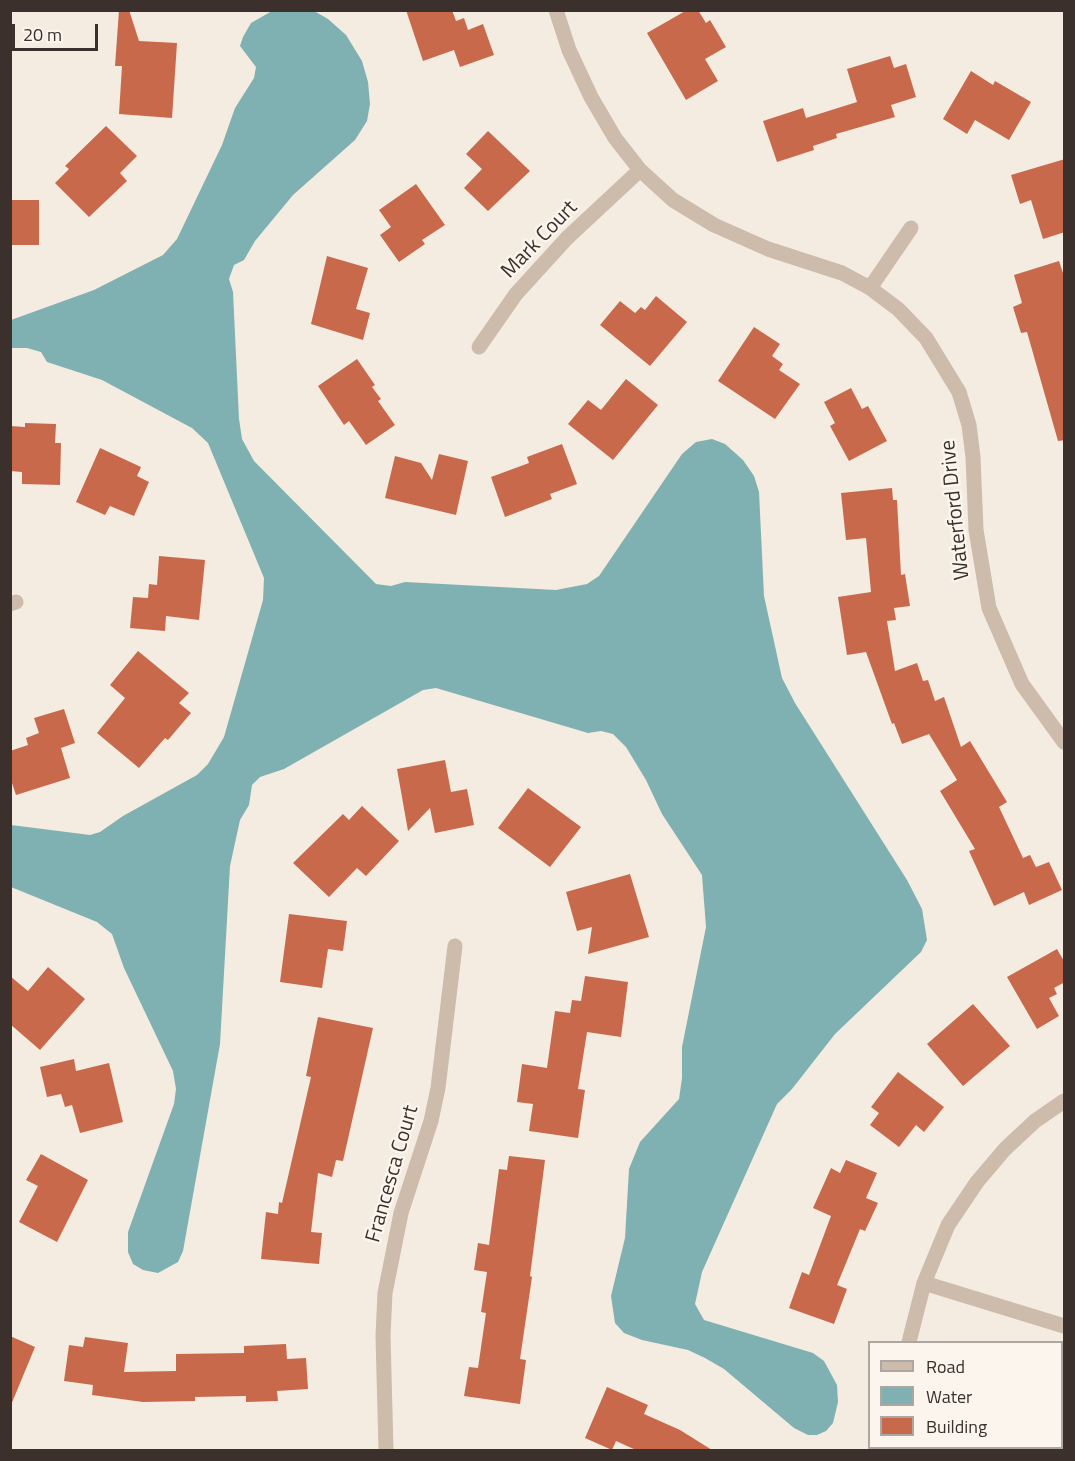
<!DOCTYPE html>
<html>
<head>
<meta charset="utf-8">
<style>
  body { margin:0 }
  #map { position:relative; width:1075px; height:1461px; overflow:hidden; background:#f4ebe1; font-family:"Titillium Web",sans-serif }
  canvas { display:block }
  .frame { position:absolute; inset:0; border:12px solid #3b302b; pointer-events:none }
  .legend { position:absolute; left:868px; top:1341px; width:195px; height:108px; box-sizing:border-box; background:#fbf5ee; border:2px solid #aea6a0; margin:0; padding:8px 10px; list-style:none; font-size:18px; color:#3b302b }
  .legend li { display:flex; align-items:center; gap:12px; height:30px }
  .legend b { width:30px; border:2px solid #aea6a0 }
  .scale { position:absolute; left:12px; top:24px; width:86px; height:27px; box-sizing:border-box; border:3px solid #3b302b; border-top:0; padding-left:8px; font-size:18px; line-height:21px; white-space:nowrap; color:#3b302b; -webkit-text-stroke:4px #fbf5ee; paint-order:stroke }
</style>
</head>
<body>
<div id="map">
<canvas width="1075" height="1461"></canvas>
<div class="frame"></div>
<ul class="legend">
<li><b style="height:8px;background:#cdbbac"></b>Road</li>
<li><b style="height:16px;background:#7fb0b2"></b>Water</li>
<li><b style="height:16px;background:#c8694b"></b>Building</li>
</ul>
<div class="scale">20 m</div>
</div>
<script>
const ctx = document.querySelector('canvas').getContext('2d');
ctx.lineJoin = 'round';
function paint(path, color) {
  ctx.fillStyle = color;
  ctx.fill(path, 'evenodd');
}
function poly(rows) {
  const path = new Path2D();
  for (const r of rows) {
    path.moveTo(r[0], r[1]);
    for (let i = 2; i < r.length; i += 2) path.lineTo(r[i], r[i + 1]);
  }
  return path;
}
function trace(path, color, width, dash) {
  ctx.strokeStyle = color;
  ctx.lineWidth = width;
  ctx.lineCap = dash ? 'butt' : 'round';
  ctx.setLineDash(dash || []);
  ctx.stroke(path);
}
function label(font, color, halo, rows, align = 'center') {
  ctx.font = font + ' "Titillium Web",sans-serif';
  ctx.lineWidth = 5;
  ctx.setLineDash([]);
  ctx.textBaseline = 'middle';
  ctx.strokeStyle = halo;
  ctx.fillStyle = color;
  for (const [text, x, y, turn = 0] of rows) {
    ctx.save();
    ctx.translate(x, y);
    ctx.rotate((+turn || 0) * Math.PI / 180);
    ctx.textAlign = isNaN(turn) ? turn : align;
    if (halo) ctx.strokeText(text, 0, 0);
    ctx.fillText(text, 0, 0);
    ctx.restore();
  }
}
const water = poly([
  [272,11,314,11,328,19,346,35,362,61,368,82,370,104,367,121,355,140,293,195,255,241,244,260,234,265,229,279,233,292,239,419,242,439,254,461,376,584,391,586,405,582,556,590,587,584,599,576,682,454,696,442,712,439,725,444,743,460,754,476,759,492,764,596,782,678,795,703,907,880,922,909,927,940,921,952,835,1034,792,1089,777,1104,702,1272,695,1304,704,1320,813,1353,824,1361,837,1385,838,1402,833,1423,826,1431,817,1435,808,1435,794,1428,724,1369,705,1358,688,1350,642,1340,624,1333,615,1323,611,1296,625,1238,629,1169,640,1142,679,1099,682,1078,682,1047,706,927,702,875,662,814,646,780,626,747,613,734,601,731,588,733,436,688,423,690,284,769,260,777,252,785,249,805,240,820,230,866,220,1044,183,1251,178,1262,158,1273,143,1270,133,1264,128,1252,128,1232,174,1104,176,1089,173,1071,124,968,112,934,97,922,11,887,11,825,90,835,100,832,123,816,197,775,208,764,224,737,263,600,264,578,208,443,192,428,102,380,47,362,41,352,27,348,11,348,11,320,94,290,163,255,177,239,222,145,235,108,254,78,256,67,240,46,243,37,251,23]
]);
const building = poly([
  [119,10,129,10,139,41,177,43,172,118,119,114,122,66,115,66],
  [406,10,452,10,456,21,464,18,468,30,483,24,494,55,460,67,454,50,423,61],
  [687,10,698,10,706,23,710,20,726,47,705,59,718,81,686,100,647,33],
  [890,56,894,68,906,64,916,97,891,105,895,117,836,134,837,138,813,146,814,150,777,162,763,121,803,108,806,118,857,102,847,69],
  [971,71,993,85,995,81,1031,102,1009,140,975,120,967,134,943,119],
  [106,126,137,156,120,173,127,181,89,217,55,183,69,169,65,166],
  [488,131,530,171,488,211,464,188,482,169,466,154],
  [1065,159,1065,232,1043,239,1031,200,1020,204,1011,175],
  [416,184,445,225,422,240,425,244,399,262,380,235,391,227,379,210],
  [10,200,39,200,39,245,10,245],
  [327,256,368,268,356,309,370,313,363,340,311,324],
  [1059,261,1065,279,1065,440,1058,441,1027,332,1021,333,1013,307,1022,303,1014,275],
  [656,296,687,322,650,366,600,325,620,301,635,313,641,307,645,310],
  [754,327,780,344,772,356,783,364,779,370,800,384,775,419,718,381],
  [357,359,375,385,372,387,381,399,378,401,395,425,366,445,349,421,344,425,318,386],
  [626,379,658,405,613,460,568,424,588,400,601,410],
  [851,388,862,409,868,406,887,441,849,461,830,426,835,423,824,402],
  [25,423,56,424,55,443,61,443,60,485,22,484,22,472,10,471,10,426,25,427],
  [562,444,577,484,550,494,552,499,505,517,491,477,529,463,527,457],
  [100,448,141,467,137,476,149,482,134,516,110,506,105,515,76,502],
  [439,454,468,461,456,515,385,498,395,456,421,463,432,480],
  [892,488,893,500,897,500,901,575,905,574,910,606,894,608,896,620,887,621,895,671,917,663,923,681,928,680,935,701,944,697,961,747,970,741,1007,802,999,807,1023,858,1030,855,1036,867,1049,862,1062,890,1029,905,1024,892,994,906,969,851,975,849,940,791,957,780,929,734,902,744,894,723,892,724,866,652,847,655,838,597,871,592,866,538,846,540,841,493],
  [159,556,205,560,199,620,166,616,165,631,130,628,133,597,148,598,149,584,157,585],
  [138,651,189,693,179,703,191,713,168,740,165,738,139,768,97,733,125,698,110,685],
  [64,709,75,743,61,748,70,778,16,795,10,777,10,751,28,745,26,738,39,733,34,718],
  [445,760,451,792,467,789,474,825,435,833,430,808,408,831,397,769],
  [528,788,581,827,550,867,498,828],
  [362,806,399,841,366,876,357,868,329,897,293,863,343,814,349,820],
  [630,874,649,937,588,954,592,927,577,931,566,892],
  [289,914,347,921,343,951,328,949,322,988,280,982],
  [1057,949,1065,963,1065,982,1054,988,1057,994,1049,998,1059,1016,1037,1029,1007,977],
  [48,967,85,999,40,1050,10,1024,10,976,28,991],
  [585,976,628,982,621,1037,587,1032,578,1089,585,1090,578,1138,529,1131,533,1104,517,1102,522,1064,547,1068,555,1011,570,1013,572,1000,581,1001],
  [973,1004,1010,1046,963,1086,927,1044],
  [318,1017,373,1028,343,1161,336,1160,332,1177,318,1173,311,1232,322,1233,319,1264,261,1259,266,1212,278,1214,279,1202,282,1203,311,1077,306,1076],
  [74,1059,76,1071,109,1063,123,1122,80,1133,72,1105,65,1107,61,1094,47,1097,40,1067],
  [898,1072,944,1107,924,1132,916,1125,899,1147,870,1125,879,1113,871,1107],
  [41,1154,88,1180,57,1242,19,1222,38,1186,26,1180],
  [509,1156,545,1160,530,1276,532,1277,520,1359,526,1360,520,1404,464,1396,469,1367,478,1368,486,1313,481,1312,487,1272,474,1270,478,1243,489,1245,499,1169,507,1170],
  [846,1160,877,1173,866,1198,878,1203,865,1231,860,1229,837,1285,847,1289,834,1324,789,1308,802,1272,809,1275,831,1216,813,1208,831,1168,840,1173],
  [10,1336,35,1347,11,1405,10,1405],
  [85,1337,128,1343,124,1372,176,1371,176,1354,244,1353,244,1346,286,1344,287,1359,306,1358,308,1389,277,1391,278,1401,246,1402,246,1396,195,1397,195,1401,143,1402,92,1395,93,1385,64,1381,69,1345,83,1347],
  [607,1387,648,1405,644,1414,680,1430,712,1450,636,1450,616,1441,612,1450,585,1438]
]);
const minor = poly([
  [556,10,569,50,591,97,615,138,640,170,673,200,714,225,768,249,842,273,870,288,898,309,926,338,959,392,969,425,973,457,976,530,989,608,1022,684,1064,742],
  [870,288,911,228],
  [479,347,516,294,567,238,640,170],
  [10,604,16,602],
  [924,1283,1064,1326],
  [909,1342,924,1283,948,1225,977,1182,1005,1149,1035,1121,1064,1101],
  [386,1450,383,1336,385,1293,401,1213,431,1121,438,1088,455,946],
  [877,1450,879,1448]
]);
const streetNames = [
  ["Mark Court",540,240,-46],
  ["Waterford Drive",956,510,-96],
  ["Francesca Court",393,1174,-74]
];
paint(water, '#7fb0b2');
paint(building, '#c8694b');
trace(minor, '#cdbbac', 15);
label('21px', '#3b302b', '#fbf5ee', streetNames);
</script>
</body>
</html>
